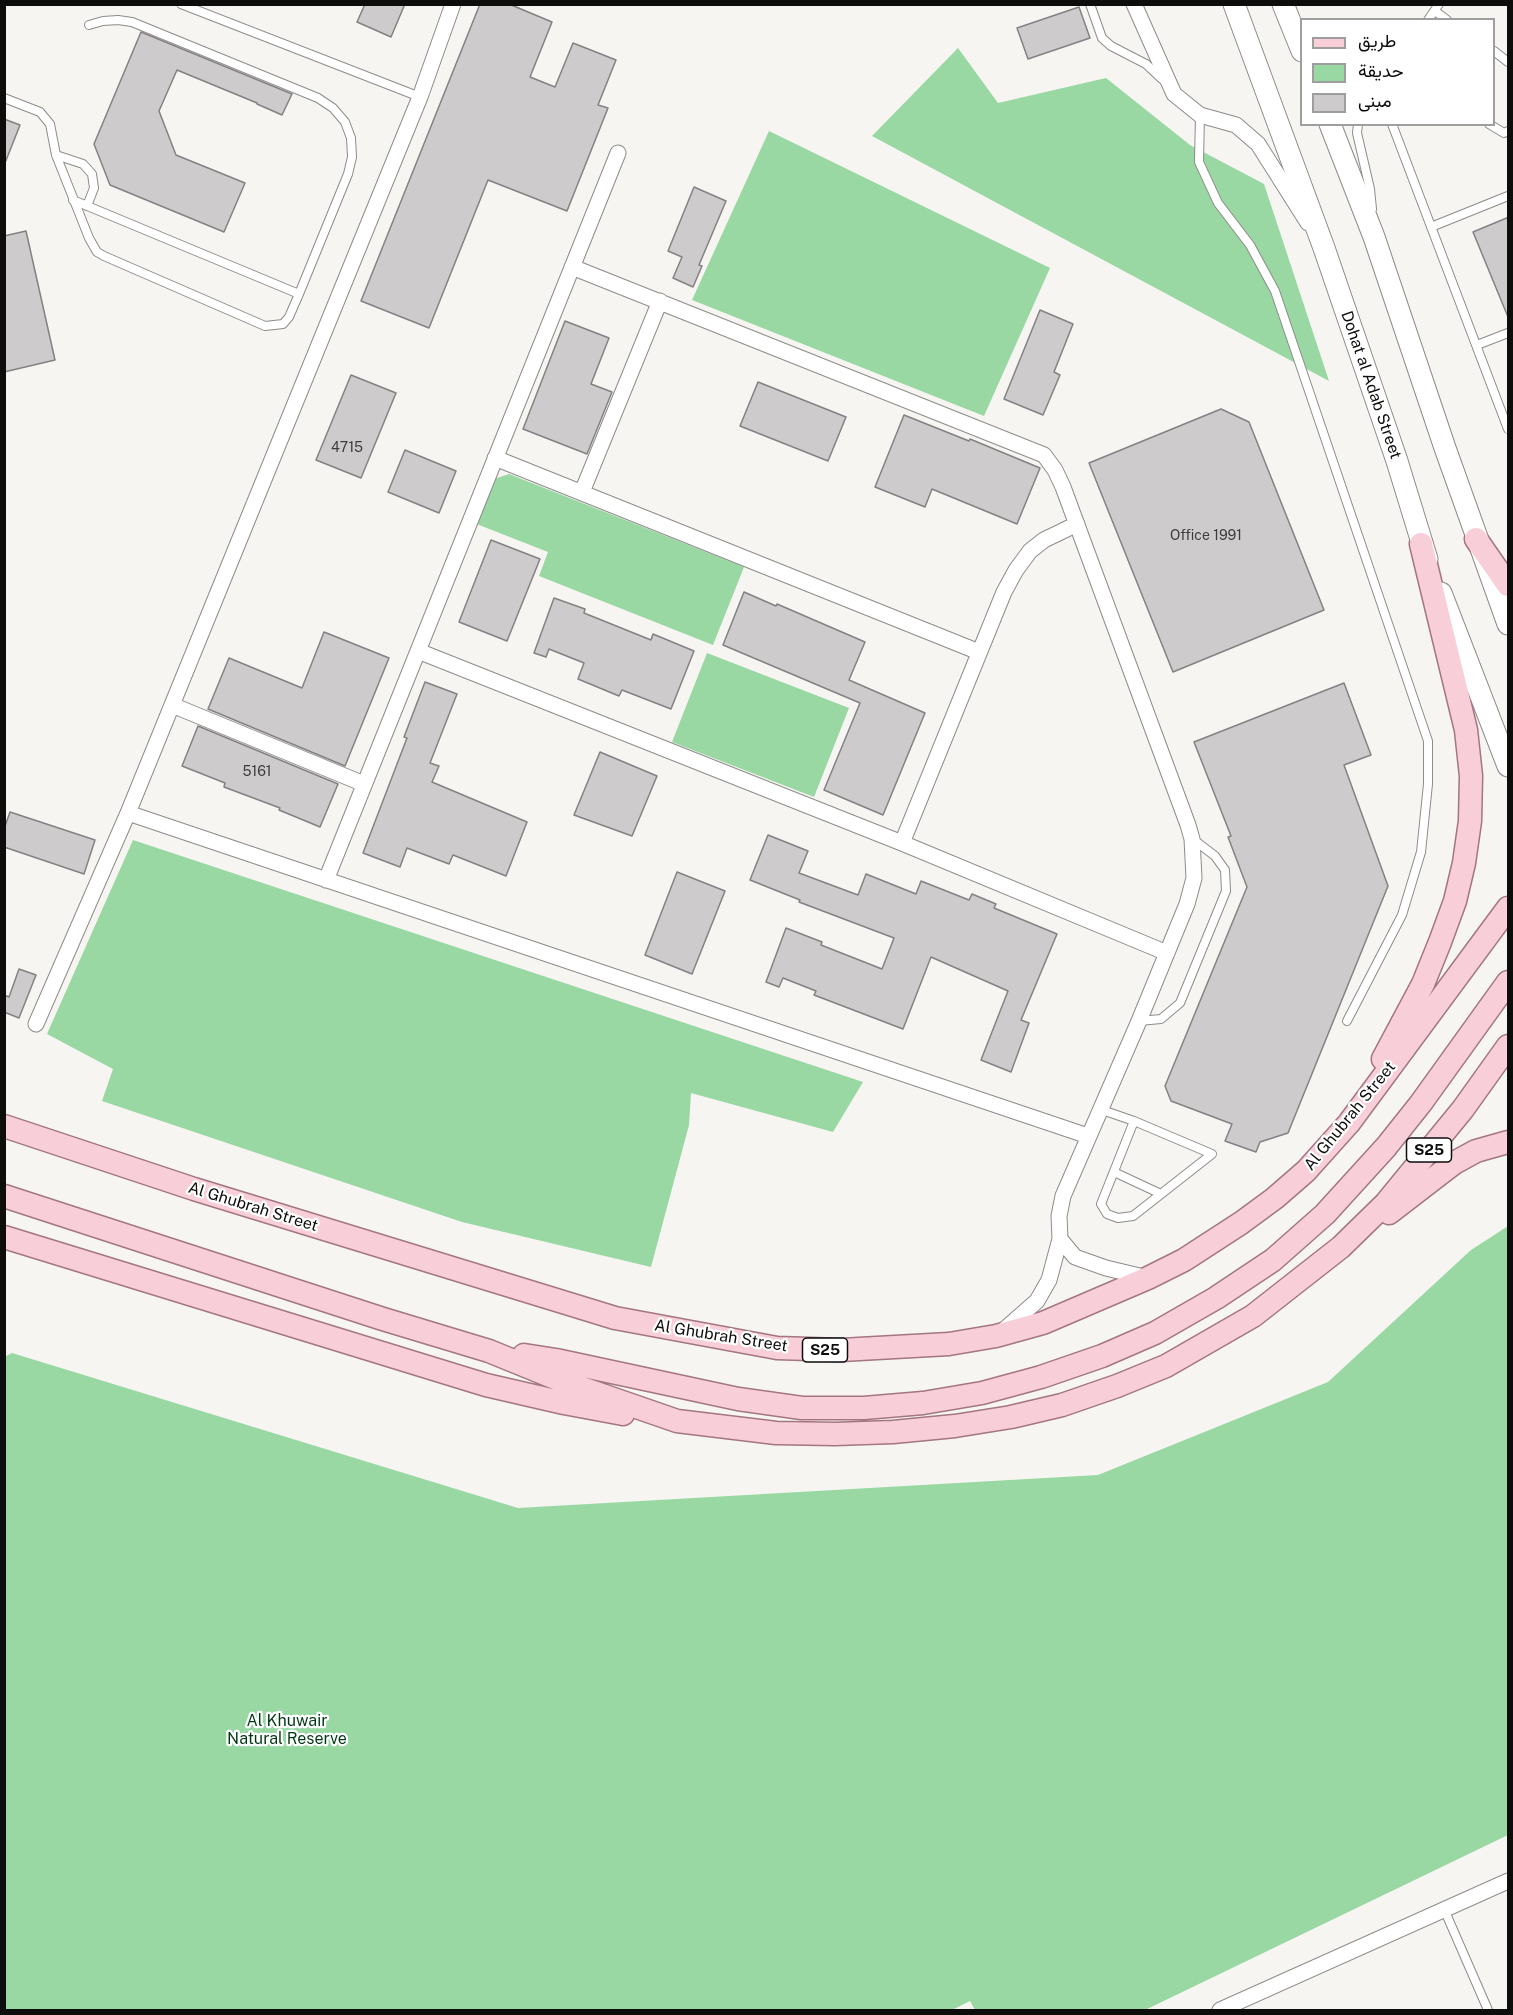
<!DOCTYPE html>
<html>
<head>
<meta charset="utf-8">
<style>
  body { margin:0 }
  #map { position:relative; width:1513px; height:2015px; overflow:hidden; background:#f6f5f2; font-family:"Public Sans",Vazirmatn,sans-serif }
  canvas { display:block }
  .frame { position:absolute; inset:0; border:6px solid #0d0d0c; pointer-events:none }
  .legend { position:absolute; left:1300px; top:18px; width:195px; height:108px; box-sizing:border-box; background:#fff; border:2px solid #9e9e9e; margin:0; padding:8px 10px; list-style:none; font-size:18px; color:#0d0d0c }
  .legend li { display:flex; align-items:center; gap:12px; height:30px }
  .legend b { width:30px; border:2px solid #9e9e9e }
</style>
</head>
<body>
<div id="map">
<canvas width="1513" height="2015"></canvas>
<div class="frame"></div>
<ul class="legend">
<li><b style="height:8px;background:#f8ced9"></b>طريق</li>
<li><b style="height:16px;background:#99d7a3"></b>حديقة</li>
<li><b style="height:16px;background:#cecbcd"></b>مبنى</li>
</ul>
</div>
<script>
const ctx = document.querySelector('canvas').getContext('2d');
ctx.lineJoin = 'round';
function paint(path, color) {
  ctx.fillStyle = color;
  ctx.fill(path, 'evenodd');
}
function poly(rows) {
  const path = new Path2D();
  for (const r of rows) {
    path.moveTo(r[0], r[1]);
    for (let i = 2; i < r.length; i += 2) path.lineTo(r[i], r[i + 1]);
  }
  return path;
}
function trace(path, color, width, dash) {
  ctx.strokeStyle = color;
  ctx.lineWidth = width;
  ctx.lineCap = dash ? 'butt' : 'round';
  ctx.setLineDash(dash || []);
  ctx.stroke(path);
}
function label(font, color, halo, rows, align = 'center') {
  ctx.font = font + ' "Public Sans",sans-serif';
  ctx.lineWidth = 4.5;
  ctx.setLineDash([]);
  ctx.textBaseline = 'middle';
  ctx.strokeStyle = halo;
  ctx.fillStyle = color;
  for (const [text, x, y, turn = 0] of rows) {
    ctx.save();
    ctx.translate(x, y);
    ctx.rotate((+turn || 0) * Math.PI / 180);
    ctx.textAlign = isNaN(turn) ? turn : align;
    if (halo) ctx.strokeText(text, 0, 0);
    ctx.fillText(text, 0, 0);
    ctx.restore();
  }
}
const green = poly([
  [958,48,998,103,1106,78,1190,145,1264,184,1329,381,872,136],
  [769,131,1050,268,984,416,692,300],
  [509,474,744,567,713,645,539,576,548,552,474,523,491,480],
  [707,653,849,708,814,797,672,742],
  [133,840,863,1082,833,1132,691,1093,689,1125,651,1267,462,1222,102,1101,113,1069,47,1034],
  [1508,1226,1508,1835,1145,2010,975,2010,970,2001,952,2010,5,2010,4,1357,12,1353,518,1508,1098,1475,1328,1382,1471,1250]
]);
const building = poly([
  [365,4,405,4,391,37,357,22,365,4],
  [480,4,509,4,552,22,530,77,555,87,573,43,616,60,598,105,608,108,567,211,488,180,429,328,361,301,480,4],
  [1079,7,1090,38,1028,59,1017,28,1079,7],
  [141,32,292,94,282,115,257,104,257,103,177,70,159,111,176,155,245,183,224,232,110,185,94,144,141,32],
  [4,119,20,125,5,163,4,163,4,119],
  [694,187,726,201,699,265,702,266,693,287,673,278,682,257,668,251,694,187],
  [1509,217,1509,317,1508,317,1473,232,1509,217],
  [26,231,55,360,4,372,4,236,26,231],
  [1040,310,1073,324,1054,372,1060,375,1043,415,1004,399,1040,310],
  [565,321,609,338,591,384,612,392,587,454,523,429,565,321],
  [351,375,396,393,361,478,316,460,351,375],
  [758,382,846,417,828,461,740,426,758,382],
  [1221,409,1249,422,1324,610,1173,672,1089,463,1221,409],
  [904,415,969,441,970,439,1040,468,1017,524,932,489,925,507,875,487,904,415],
  [405,450,456,471,439,513,388,492,405,450],
  [491,540,540,559,507,641,459,622,491,540],
  [744,592,776,606,777,604,865,642,849,680,925,713,883,815,824,790,860,703,723,645,744,592],
  [554,598,585,609,584,613,651,640,653,634,694,651,671,709,622,690,619,696,578,679,584,663,549,649,546,657,534,653,554,598],
  [324,632,389,658,345,766,208,709,229,658,302,688,324,632],
  [425,682,457,694,430,763,439,766,432,782,527,822,506,876,453,855,449,864,407,848,400,867,363,853,407,738,404,737,425,682],
  [1344,683,1371,755,1344,765,1388,886,1288,1133,1260,1142,1256,1152,1225,1141,1232,1124,1171,1101,1165,1086,1247,887,1228,837,1231,836,1194,742,1344,683],
  [198,726,338,784,320,827,279,810,280,808,224,787,225,783,182,766,198,726],
  [600,752,657,776,632,836,574,815,600,752],
  [10,812,95,840,84,874,4,847,4,829,10,812],
  [768,835,808,851,799,873,858,895,866,874,916,894,921,881,969,900,972,894,996,904,994,908,1057,934,1021,1020,1029,1023,1011,1072,981,1060,1008,991,931,957,903,1029,814,995,816,991,783,978,779,987,766,982,786,928,822,942,821,945,882,969,894,938,799,902,800,900,750,880,768,835],
  [677,872,725,891,692,974,645,955,677,872],
  [19,969,36,975,19,1018,4,1012,4,995,9,997,19,969]
]);
const service = poly([
  [181,4,420,97],
  [1090,4,1102,38,1111,46,1146,64,1162,79],
  [1435,11,1447,20],
  [1428,20,1439,4],
  [1494,51,1508,62],
  [4,98,40,112,50,124,56,155,89,238,97,252,104,256,265,326,283,324,289,317,299,294,348,174,352,157,351,138,345,122,333,108,318,98,132,22,118,20,103,21,89,25],
  [1200,115,1199,162,1218,203,1250,245,1275,291,1428,741,1428,784,1421,852,1402,915,1347,1021],
  [1358,124,1357,133,1370,189,1372,209],
  [1392,124,1508,429],
  [1489,124,1504,133,1508,131],
  [56,155,83,164,92,174,94,188,87,206],
  [73,200,299,294],
  [1431,227,1508,196],
  [1477,345,1508,333],
  [1139,1021,1161,1019,1180,1003,1226,891,1225,870,1215,856,1194,840],
  [1102,1110,1134,1121,1101,1204,1107,1214,1118,1218,1133,1216,1212,1154,1134,1121],
  [1114,1172,1161,1194],
  [1444,1909,1488,2010]
]);
const minor = poly([
  [1134,4,1174,94,1200,115,1236,125,1258,144,1308,223],
  [572,267,1044,455,1055,470,1063,487,1188,825,1192,839,1194,878,1187,904,1139,1021,1063,1196,1059,1216,1060,1239,1049,1280,1037,1301,1004,1330],
  [495,458,979,652],
  [582,492,660,301],
  [418,651,902,843,1167,953],
  [172,705,364,784],
  [128,813,1088,1136],
  [902,843,1004,592,1016,570,1030,551,1044,540,1077,524],
  [326,880,618,153],
  [36,1024,128,813,172,705,420,97,453,4],
  [1060,1239,1075,1257,1106,1268,1148,1278],
  [1220,2010,1508,1881]
]);
const secondary = poly([
  [1234,4,1324,248,1397,461,1427,559],
  [1283,4,1302,51],
  [1330,124,1374,237,1445,448,1508,624],
  [1441,593,1508,766]
]);
const primary = poly([
  [1476,539,1508,585],
  [1383,1059,1423,984,1440,942,1455,901,1464,863,1470,821,1471,776,1466,730,1421,544],
  [4,1126,194,1189,615,1318,777,1348,841,1350,949,1344,996,1336,1043,1323,1148,1278,1184,1260,1241,1223,1275,1198,1306,1171,1349,1123,1508,908],
  [4,1196,383,1319,489,1351,570,1384,677,1421,776,1433,835,1434,893,1432,955,1426,1011,1417,1062,1405,1117,1386,1166,1366,1253,1316,1341,1247,1386,1203,1463,1109,1508,1046],
  [1389,1213,1454,1163,1476,1151,1508,1142],
  [4,1237,486,1385,564,1403,623,1414],
  [524,1355,556,1360,738,1399,802,1408,864,1408,923,1403,982,1393,1041,1377,1102,1356,1155,1333,1216,1298,1273,1260,1325,1214,1386,1147,1421,1103,1508,982]
]);
const numberNames = [
  ["4715",347,448],
  ["Office 1991",1206,536],
  ["5161",257,772]
];
const shields = [
  [1429,1150,45],
  [825,1350,45]
];
const shieldNames = [
  ["S25",1429,1150],
  ["S25",825,1350]
];
const streetNames = [
  ["Dohat al Adab Street",1371,385,71],
  ["Al Ghubrah Street",1350,1116,-51],
  ["Al Ghubrah Street",253,1207,17],
  ["Al Ghubrah Street",721,1336,9]
];
const parkNames = [
  ["Al Khuwair",287,1721],
  ["Natural Reserve",287,1739]
];
paint(green, '#99d7a3');
paint(building, '#cecbcd');
trace(building, '#848183', 1.5);
trace(service, '#8d8c89', 10);
trace(minor, '#8d8c89', 17);
trace(secondary, '#8d8c89', 23);
trace(primary, '#a37681', 25);
trace(service, '#fff', 8);
trace(minor, '#fff', 15);
trace(secondary, '#fff', 21);
trace(primary, '#f8ced9', 22);
label('14px', '#3d3c3c', null, numberNames);
for (const [x, y, w] of shields) {
  const box = new Path2D();
  box.roundRect(x - w / 2, y - 12, w, 24, 4.5);
  ctx.fillStyle = '#fff';
  ctx.fill(box);
  trace(box, '#0d0d0c', 1.5);
}
label('bold 15px', '#0d0d0c', null, shieldNames);
label('16px', '#0d0d0c', '#fff', streetNames);
label('16px', '#023914', '#fff', parkNames);
</script>
</body>
</html>
